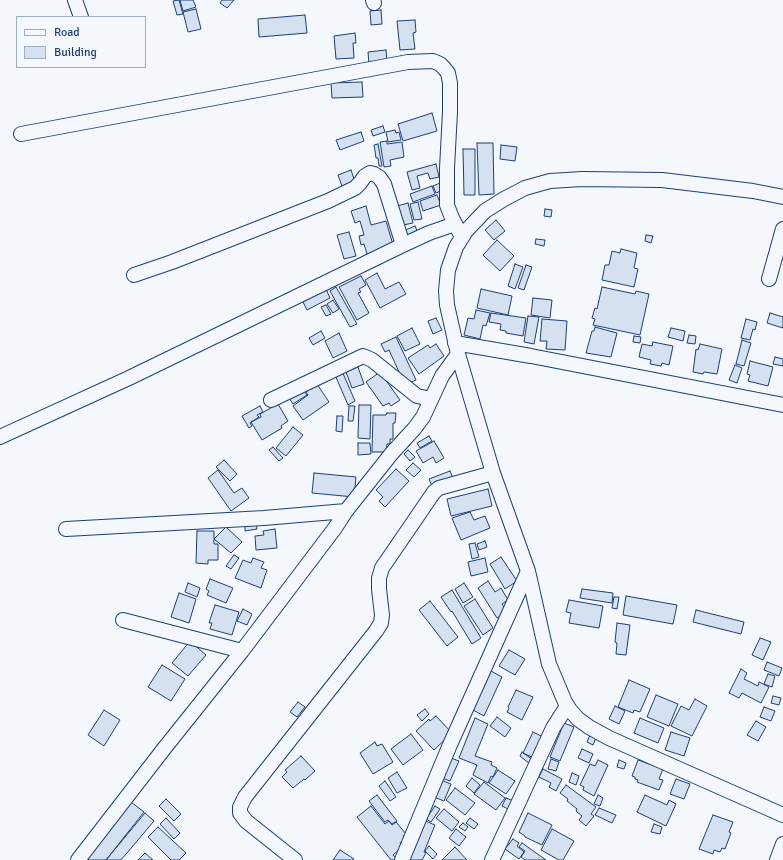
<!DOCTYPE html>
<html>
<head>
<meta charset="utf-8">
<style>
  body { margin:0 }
  #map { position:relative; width:783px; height:860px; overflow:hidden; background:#f4f7fb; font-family:Signika,sans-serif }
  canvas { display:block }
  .legend { position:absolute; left:16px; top:16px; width:130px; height:52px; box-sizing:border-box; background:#f4f7fb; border:1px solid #9eadc5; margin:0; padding:5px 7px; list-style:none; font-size:12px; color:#1d3f73 }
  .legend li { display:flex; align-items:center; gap:8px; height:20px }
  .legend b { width:20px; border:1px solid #9eadc5 }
</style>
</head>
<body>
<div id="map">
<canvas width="783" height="860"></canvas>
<ul class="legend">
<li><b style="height:5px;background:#f4f7fb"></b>Road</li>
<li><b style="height:11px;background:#d5e0f0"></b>Building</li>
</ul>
</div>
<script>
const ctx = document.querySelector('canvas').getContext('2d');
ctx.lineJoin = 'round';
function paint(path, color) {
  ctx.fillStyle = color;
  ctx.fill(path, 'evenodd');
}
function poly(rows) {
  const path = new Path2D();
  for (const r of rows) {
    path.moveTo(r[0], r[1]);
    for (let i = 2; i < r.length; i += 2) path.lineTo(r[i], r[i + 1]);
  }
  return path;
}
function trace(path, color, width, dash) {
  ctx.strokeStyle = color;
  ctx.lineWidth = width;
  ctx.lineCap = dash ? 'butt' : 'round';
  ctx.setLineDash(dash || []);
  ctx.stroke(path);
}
const building = poly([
  [179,0,183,14,177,15,173,1,179,0],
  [180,0,193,0,196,7,183,11,180,0],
  [222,0,234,0,227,8,220,3,222,0],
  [196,9,201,29,188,32,183,12,196,9],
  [381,10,382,24,371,25,370,11,381,10],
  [305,15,307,33,259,37,258,19,305,15],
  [415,20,416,32,413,33,415,49,400,50,397,21,415,20],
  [355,33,356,43,353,43,354,58,336,59,334,36,355,33],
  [386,50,387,62,369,64,368,52,386,50],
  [362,82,363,97,332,98,331,83,362,82],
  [432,113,437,131,403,141,398,124,432,113],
  [383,126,385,132,373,136,371,130,383,126],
  [395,130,396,133,399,132,401,140,388,142,386,132,395,130],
  [361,132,364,141,340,150,336,140,361,132],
  [387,141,387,144,402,142,404,157,390,160,391,166,384,167,380,142,387,141],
  [477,143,493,143,494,194,479,195,477,143],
  [378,144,382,166,379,166,378,158,376,158,375,151,374,145,378,144],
  [501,145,517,147,515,161,500,159,501,145],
  [463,149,475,149,475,195,464,195,463,149],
  [436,164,439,177,430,179,428,173,417,176,420,188,412,190,407,172,436,164],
  [351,170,356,185,343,189,338,175,351,170],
  [440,183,443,190,436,193,433,186,440,183],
  [432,186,435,194,413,202,410,194,432,186],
  [437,195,441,205,423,211,420,201,437,195],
  [418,202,422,219,414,220,410,204,418,202],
  [408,203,413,223,403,225,397,206,408,203],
  [366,206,371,225,386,221,394,248,367,254,364,244,361,245,359,236,364,235,360,221,355,223,351,211,366,206],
  [545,209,552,210,551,217,544,216,545,209],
  [496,220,505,231,494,240,485,230,496,220],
  [415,226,418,233,406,239,403,231,415,226],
  [349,232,356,256,344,259,337,235,349,232],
  [646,235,653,236,651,243,645,241,646,235],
  [536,239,545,240,544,246,535,244,536,239],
  [497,240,514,256,500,271,483,255,497,240],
  [621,249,637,253,634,268,638,269,634,287,602,280,605,265,609,265,612,251,620,253,621,249],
  [515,264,523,267,515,289,508,286,515,264],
  [526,265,532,267,524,290,518,288,526,265],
  [377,273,385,289,399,282,406,294,380,308,365,280,377,273],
  [361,276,366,285,359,289,361,292,358,293,369,313,357,320,339,287,361,276],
  [336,287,357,324,350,327,330,291,336,287],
  [602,287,635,294,636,291,649,294,640,335,593,325,595,319,592,318,595,308,597,309,602,287],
  [326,289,330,298,307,310,302,300,326,289],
  [481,289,512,296,508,315,477,308,481,289],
  [533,298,552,300,550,318,531,315,533,298],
  [333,300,339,309,333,313,327,304,333,300],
  [326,305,331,314,326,316,321,307,326,305],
  [476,310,490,313,486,326,483,325,480,339,464,335,468,318,474,319,476,310],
  [491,313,526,318,523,336,506,333,506,331,500,330,501,324,489,322,491,313],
  [770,313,783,317,783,328,767,323,770,313],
  [528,316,539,317,534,344,524,342,528,316],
  [436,318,442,330,433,334,428,321,436,318],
  [542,319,567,321,565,350,546,349,547,341,540,341,542,319],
  [746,319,757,322,755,330,753,329,750,340,741,338,746,319],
  [595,327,617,333,611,357,586,353,592,331,594,331,595,327],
  [412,328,420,344,405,351,397,336,412,328],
  [671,328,685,331,683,341,668,337,671,328],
  [321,331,325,338,313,345,309,338,321,331],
  [339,333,347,351,333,358,325,341,339,333],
  [689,335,696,336,695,344,687,343,689,335],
  [634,336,641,337,640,343,633,342,634,336],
  [396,337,416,380,405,385,389,350,385,352,381,344,396,337],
  [742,340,751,343,744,366,736,364,742,340],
  [653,342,673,346,669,365,662,363,661,366,650,364,651,360,639,357,642,344,652,346,653,342],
  [436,344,444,356,419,374,408,358,428,345,430,348,436,344],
  [700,344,722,349,717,374,704,372,703,374,693,372,696,349,698,350,700,344],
  [775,357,783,359,783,366,773,364,775,357],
  [750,361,773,367,768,386,748,381,750,375,747,374,750,361],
  [735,365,742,368,737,383,729,380,735,365],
  [358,367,364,384,352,388,346,372,358,367],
  [342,371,355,401,348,405,335,375,342,371],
  [380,372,400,400,391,406,389,403,383,406,366,382,380,372],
  [317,384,329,402,303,420,293,406,308,395,306,392,317,384],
  [302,388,307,395,293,404,289,398,302,388],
  [278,404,288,421,281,426,282,428,262,440,251,422,261,417,260,414,278,404],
  [359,405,371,405,370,439,358,438,359,405],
  [260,406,263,412,257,415,259,417,250,423,252,426,249,428,242,416,260,406],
  [349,406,355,406,353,421,348,421,349,406],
  [387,413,396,413,395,423,393,423,393,439,390,439,390,444,387,444,386,452,372,452,373,415,386,415,387,413],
  [337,416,343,416,342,432,336,431,337,416],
  [293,427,303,435,286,456,276,448,293,427],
  [429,436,432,441,420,448,417,443,429,436],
  [434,441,444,458,436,463,433,457,423,463,416,451,434,441],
  [358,443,370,443,371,454,358,455,358,443],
  [273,447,283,458,279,461,269,450,273,447],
  [408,450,415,457,410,461,404,454,408,450],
  [224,460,237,474,230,481,216,467,224,460],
  [413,463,421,470,414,477,406,470,413,463],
  [396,469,409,481,385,507,379,501,383,497,376,490,396,469],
  [218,470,234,493,242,488,249,498,231,511,208,478,218,470],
  [450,471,453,478,432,486,429,479,450,471],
  [314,473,356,477,354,497,312,493,314,473],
  [488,489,492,506,451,516,447,499,488,489],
  [470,512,474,520,485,516,490,528,461,540,452,518,470,512],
  [256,522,257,529,245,531,245,523,256,522],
  [226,527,242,542,231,553,214,539,226,527],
  [275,529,277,548,256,550,255,536,264,535,263,531,275,529],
  [197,531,214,531,214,544,218,544,218,560,208,560,208,564,196,563,197,531],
  [485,541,487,547,479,550,477,544,485,541],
  [475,543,479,557,472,559,469,544,475,543],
  [234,555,239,558,231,569,226,566,234,555],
  [501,557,517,581,505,589,490,564,501,557],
  [253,558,264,562,261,568,267,570,261,588,235,578,243,560,251,563,253,558],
  [485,558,488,572,471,576,468,562,485,558],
  [210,579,233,588,226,603,207,595,209,591,206,589,210,579],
  [488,581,495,592,501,588,508,600,502,604,507,612,497,618,478,588,488,581],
  [188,583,200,588,197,597,185,592,188,583],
  [464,583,473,597,463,603,455,589,464,583],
  [582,589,613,593,612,603,580,598,582,589],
  [452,590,481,638,472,644,452,611,451,612,441,597,452,590],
  [179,593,196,599,189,623,171,617,179,593],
  [626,596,677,605,673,624,623,615,626,596],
  [614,597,619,597,617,609,612,608,614,597],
  [475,599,493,628,483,635,464,606,475,599],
  [569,600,603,606,599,628,569,623,571,613,566,612,569,600],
  [430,601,458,637,447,646,419,610,430,601],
  [215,605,239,612,232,635,210,629,212,623,209,623,215,605],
  [243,609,252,614,247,625,237,621,243,609],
  [696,610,744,622,741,634,693,622,696,610],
  [617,623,630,625,626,655,616,654,617,643,615,642,617,623],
  [760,638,771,642,763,660,752,655,760,638],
  [190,641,206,655,188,676,172,663,190,641],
  [509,650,525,659,515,675,499,666,509,650],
  [767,662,782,668,779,676,764,670,767,662],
  [162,665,185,679,171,701,148,687,162,665],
  [741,669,747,673,744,679,758,686,759,682,769,687,761,703,742,693,739,698,729,693,741,669],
  [491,671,502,677,484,716,473,710,491,671],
  [768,674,775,676,772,687,764,684,768,674],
  [629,680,650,689,640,712,634,710,633,713,618,707,629,680],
  [516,690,533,697,522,720,507,712,509,708,508,707,516,690],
  [656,695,678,704,669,726,647,717,656,695],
  [773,696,781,698,779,705,771,703,773,696],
  [695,699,707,706,692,736,671,726,681,706,689,710,695,699],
  [298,702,305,707,297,717,290,712,298,702],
  [615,706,625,711,619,724,609,719,615,706],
  [764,707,775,711,771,721,760,717,764,707],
  [425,709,429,714,422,721,417,715,425,709],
  [104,710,120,720,104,746,88,735,104,710],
  [436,716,452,733,434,750,416,731,429,719,430,721,436,716],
  [497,717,511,728,505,737,490,726,497,717],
  [475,718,488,724,475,756,492,762,491,765,497,768,493,777,491,776,488,783,473,775,477,765,459,758,475,718],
  [640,718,664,728,658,743,634,733,640,718],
  [756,721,766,727,758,741,747,735,756,721],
  [564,723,574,727,560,761,550,757,564,723],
  [533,732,545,738,536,759,523,753,533,732],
  [671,732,690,738,684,756,665,750,671,732],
  [411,734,423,750,403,765,391,749,411,734],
  [590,735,596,738,593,745,587,742,590,735],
  [375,742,377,746,382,744,393,762,373,774,360,753,375,742],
  [582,749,593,754,589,763,578,758,582,749],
  [522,752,533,760,530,764,520,756,522,752],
  [301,756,315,771,305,780,304,779,293,788,282,777,287,772,285,770,301,756],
  [451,758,459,761,450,781,442,778,451,758],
  [551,759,559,762,556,771,548,769,551,759],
  [598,760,608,765,594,796,583,790,584,787,580,785,590,764,595,766,598,760],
  [619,760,626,763,624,769,617,767,619,760],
  [638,760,663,769,659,779,663,780,659,790,637,782,638,780,635,779,635,777,632,776,638,760],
  [543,769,562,779,556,791,549,787,551,783,539,777,543,769],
  [498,770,515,781,506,794,489,783,498,770],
  [397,772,407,788,397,793,388,778,397,772],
  [572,773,579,776,576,785,569,782,572,773],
  [472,778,480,785,474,793,466,786,472,778],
  [676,779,690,784,684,799,670,794,676,779],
  [441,780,451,784,444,801,434,797,441,780],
  [385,781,396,797,390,801,379,786,385,781],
  [484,782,505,798,496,810,474,794,484,782],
  [566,785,596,807,591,814,594,816,586,826,579,820,582,816,576,811,577,809,567,801,568,799,560,793,566,785],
  [455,788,475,803,465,815,446,800,455,788],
  [377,795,397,821,392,824,388,820,385,822,369,801,377,795],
  [598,795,603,798,600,806,594,804,598,795],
  [645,795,667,805,669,800,676,804,666,826,637,812,645,795],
  [506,798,514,801,510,810,502,806,506,798],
  [166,799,181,814,174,821,159,806,166,799],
  [131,802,144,812,106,860,89,860,87,858,131,802],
  [371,806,385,824,389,821,392,825,396,822,406,834,403,836,405,838,402,840,403,841,400,843,402,846,399,848,400,849,393,855,396,858,394,860,391,860,357,817,371,806],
  [435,806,440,809,431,822,426,819,435,806],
  [599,808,616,815,612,823,595,815,599,808],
  [444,809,459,822,452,831,436,818,444,809],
  [145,813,154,821,121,860,106,860,145,813],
  [528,813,552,825,542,845,525,837,525,836,519,832,528,813],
  [713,815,733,822,729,832,731,833,725,849,722,848,720,852,714,850,713,854,699,849,713,815],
  [166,818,180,833,174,839,160,824,166,818],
  [470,818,478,824,474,829,466,823,470,818],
  [423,820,435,825,424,852,426,853,422,860,406,860,423,820],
  [463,823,468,827,465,831,459,827,463,823],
  [654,824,662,827,660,834,651,832,654,824],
  [158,827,186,853,179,860,171,860,148,837,158,827],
  [456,829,466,837,459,846,449,838,456,829],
  [552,829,574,841,563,860,559,860,541,850,552,829],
  [513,839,519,843,517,846,524,852,519,859,505,849,513,839],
  [522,843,546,860,525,860,521,857,525,851,519,847,522,843],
  [429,846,437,854,433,859,425,851,429,846],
  [455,847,467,860,442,860,455,847],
  [340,850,354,859,353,860,333,860,340,850],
  [145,853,153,860,138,860,145,853]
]);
const minor = poly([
  [75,0,81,17],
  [373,0,374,3],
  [21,134,408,62,433,61,440,64,444,68,448,73,450,83,450,112,447,168,447,205,452,218,462,237],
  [783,197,753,191,662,180,582,179,550,181,525,188,504,199,485,211,466,231,456,247,448,270,446,291,447,305,458,354,493,473,528,571,549,664,565,702,570,710,578,719,589,727,609,738,783,815],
  [134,275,172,262,328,201,355,188,360,183,365,176,370,173,374,174,379,177,384,184,403,245],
  [769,279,783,229],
  [455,343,531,356,783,405],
  [271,400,363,356,372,360,417,396,431,399],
  [0,437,129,378,403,245,429,233,455,224],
  [66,529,264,518,346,511],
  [123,620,242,651],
  [78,860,163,750,242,651,335,528,346,511,392,453,414,429,423,417,442,376,458,354],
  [295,860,246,821,240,813,240,807,245,797,376,631,381,623,382,615,379,589,379,578,382,568,434,492,439,488,493,473],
  [402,860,449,747,528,571],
  [492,860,553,728,567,706],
  [777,860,783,844]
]);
paint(building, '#d5e0f0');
trace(building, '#1d3f73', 1);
trace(minor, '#1d3f73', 16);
trace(minor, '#f4f7fb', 14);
</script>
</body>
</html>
